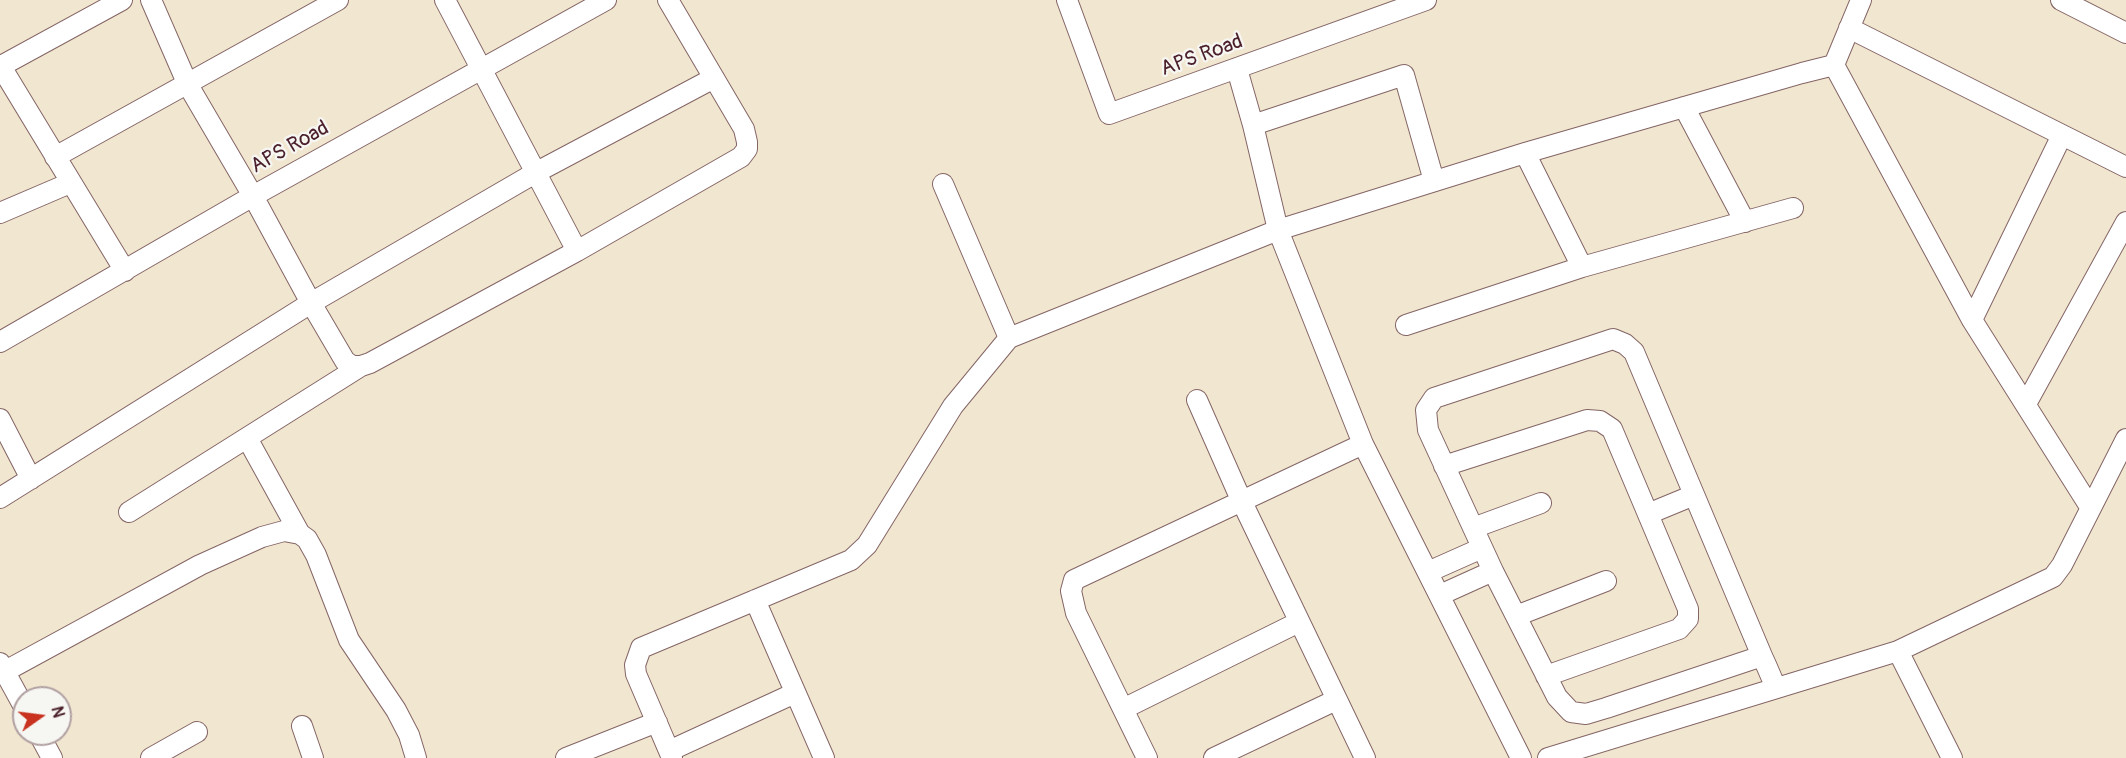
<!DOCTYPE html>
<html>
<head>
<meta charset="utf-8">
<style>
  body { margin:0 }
  #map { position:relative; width:2126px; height:758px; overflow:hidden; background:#f1e6d0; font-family:Pangolin,sans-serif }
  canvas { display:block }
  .north { position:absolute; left:12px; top:686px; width:60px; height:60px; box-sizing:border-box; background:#f6f6f2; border:2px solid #b1a0a2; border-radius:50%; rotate:76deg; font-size:16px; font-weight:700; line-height:24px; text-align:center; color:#4a1f2b }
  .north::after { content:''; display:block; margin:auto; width:21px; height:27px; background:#c8321e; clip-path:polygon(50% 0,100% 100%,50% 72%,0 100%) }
</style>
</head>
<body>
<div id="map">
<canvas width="2126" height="758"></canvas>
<div class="north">N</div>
</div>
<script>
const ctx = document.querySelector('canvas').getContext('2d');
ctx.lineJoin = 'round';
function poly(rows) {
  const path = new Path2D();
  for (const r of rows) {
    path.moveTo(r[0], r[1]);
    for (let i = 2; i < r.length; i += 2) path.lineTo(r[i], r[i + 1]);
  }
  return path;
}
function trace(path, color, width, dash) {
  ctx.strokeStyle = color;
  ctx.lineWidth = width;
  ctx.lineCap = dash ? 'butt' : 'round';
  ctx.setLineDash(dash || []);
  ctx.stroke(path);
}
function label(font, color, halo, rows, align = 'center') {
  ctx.font = font + ' Pangolin,sans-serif';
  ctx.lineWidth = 4.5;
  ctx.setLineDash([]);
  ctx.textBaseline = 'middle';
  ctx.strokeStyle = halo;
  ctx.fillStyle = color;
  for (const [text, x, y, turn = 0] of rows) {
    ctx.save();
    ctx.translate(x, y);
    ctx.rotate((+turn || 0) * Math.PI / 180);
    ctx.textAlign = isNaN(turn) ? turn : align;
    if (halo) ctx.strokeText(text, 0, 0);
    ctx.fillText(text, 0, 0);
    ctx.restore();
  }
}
const minor = poly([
  [151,0,188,85,253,196,311,303,345,361,352,366,361,366,370,363,577,251,741,157,747,149,747,142,744,129,668,0],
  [445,0,577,251],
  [1067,0,1109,114,1426,0],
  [2061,0,2126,33],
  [1849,28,2126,167],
  [0,65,125,271],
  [1834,65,1972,320,2090,507],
  [1,66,122,0],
  [1237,69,1253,125,1404,75,1434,181],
  [1684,107,1745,222],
  [1253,125,1278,230,1363,444,1521,758],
  [1525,153,1582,267],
  [55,157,338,0],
  [943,184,1009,338,1278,230,1525,153,1802,73,1834,65,1861,0],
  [0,213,70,183],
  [1972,320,2062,135],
  [1406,325,1582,267,1793,208],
  [0,342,253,196,606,0],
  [1197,400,1242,502,1365,758],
  [2026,404,2126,222],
  [0,419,31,479],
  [247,438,300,534],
  [1444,466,1587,420,1600,421,1612,429,1688,609,1688,619,1679,629,1546,676],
  [0,498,311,303,535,173,714,78],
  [129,512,361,366],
  [1648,514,1694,495],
  [1473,528,1541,503],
  [1428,572,1482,548],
  [1440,595,1493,571],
  [755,600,824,758],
  [1516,616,1606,581],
  [1898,651,1952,758],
  [1762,656,1606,708,1586,714,1571,712,1557,697,1493,571,1428,430,1426,410,1434,398,1613,339,1625,344,1634,352,1762,656,1767,667,1776,688],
  [0,663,24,707],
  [0,674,200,565,262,537,284,531,300,534,307,539,316,555,349,640,396,710,409,735,416,758],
  [1123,709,1299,622],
  [302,726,313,758],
  [39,734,52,758],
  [669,751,795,693],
  [151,758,197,732],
  [566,758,657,722],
  [672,758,636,674,635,665,641,648,851,560,867,545,953,406,1009,338],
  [1147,758,1076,613,1071,591,1074,580,1363,444],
  [1214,758,1336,700],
  [1548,758,1898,651,2053,577,2062,565,2126,439]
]);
const streetNames = [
  ["APS Road",1202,56,-20],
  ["APS Road",290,148,-29]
];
trace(minor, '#846565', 22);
trace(minor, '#fff', 20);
label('21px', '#4a1f2b', '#f6f6f2', streetNames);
</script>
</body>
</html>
